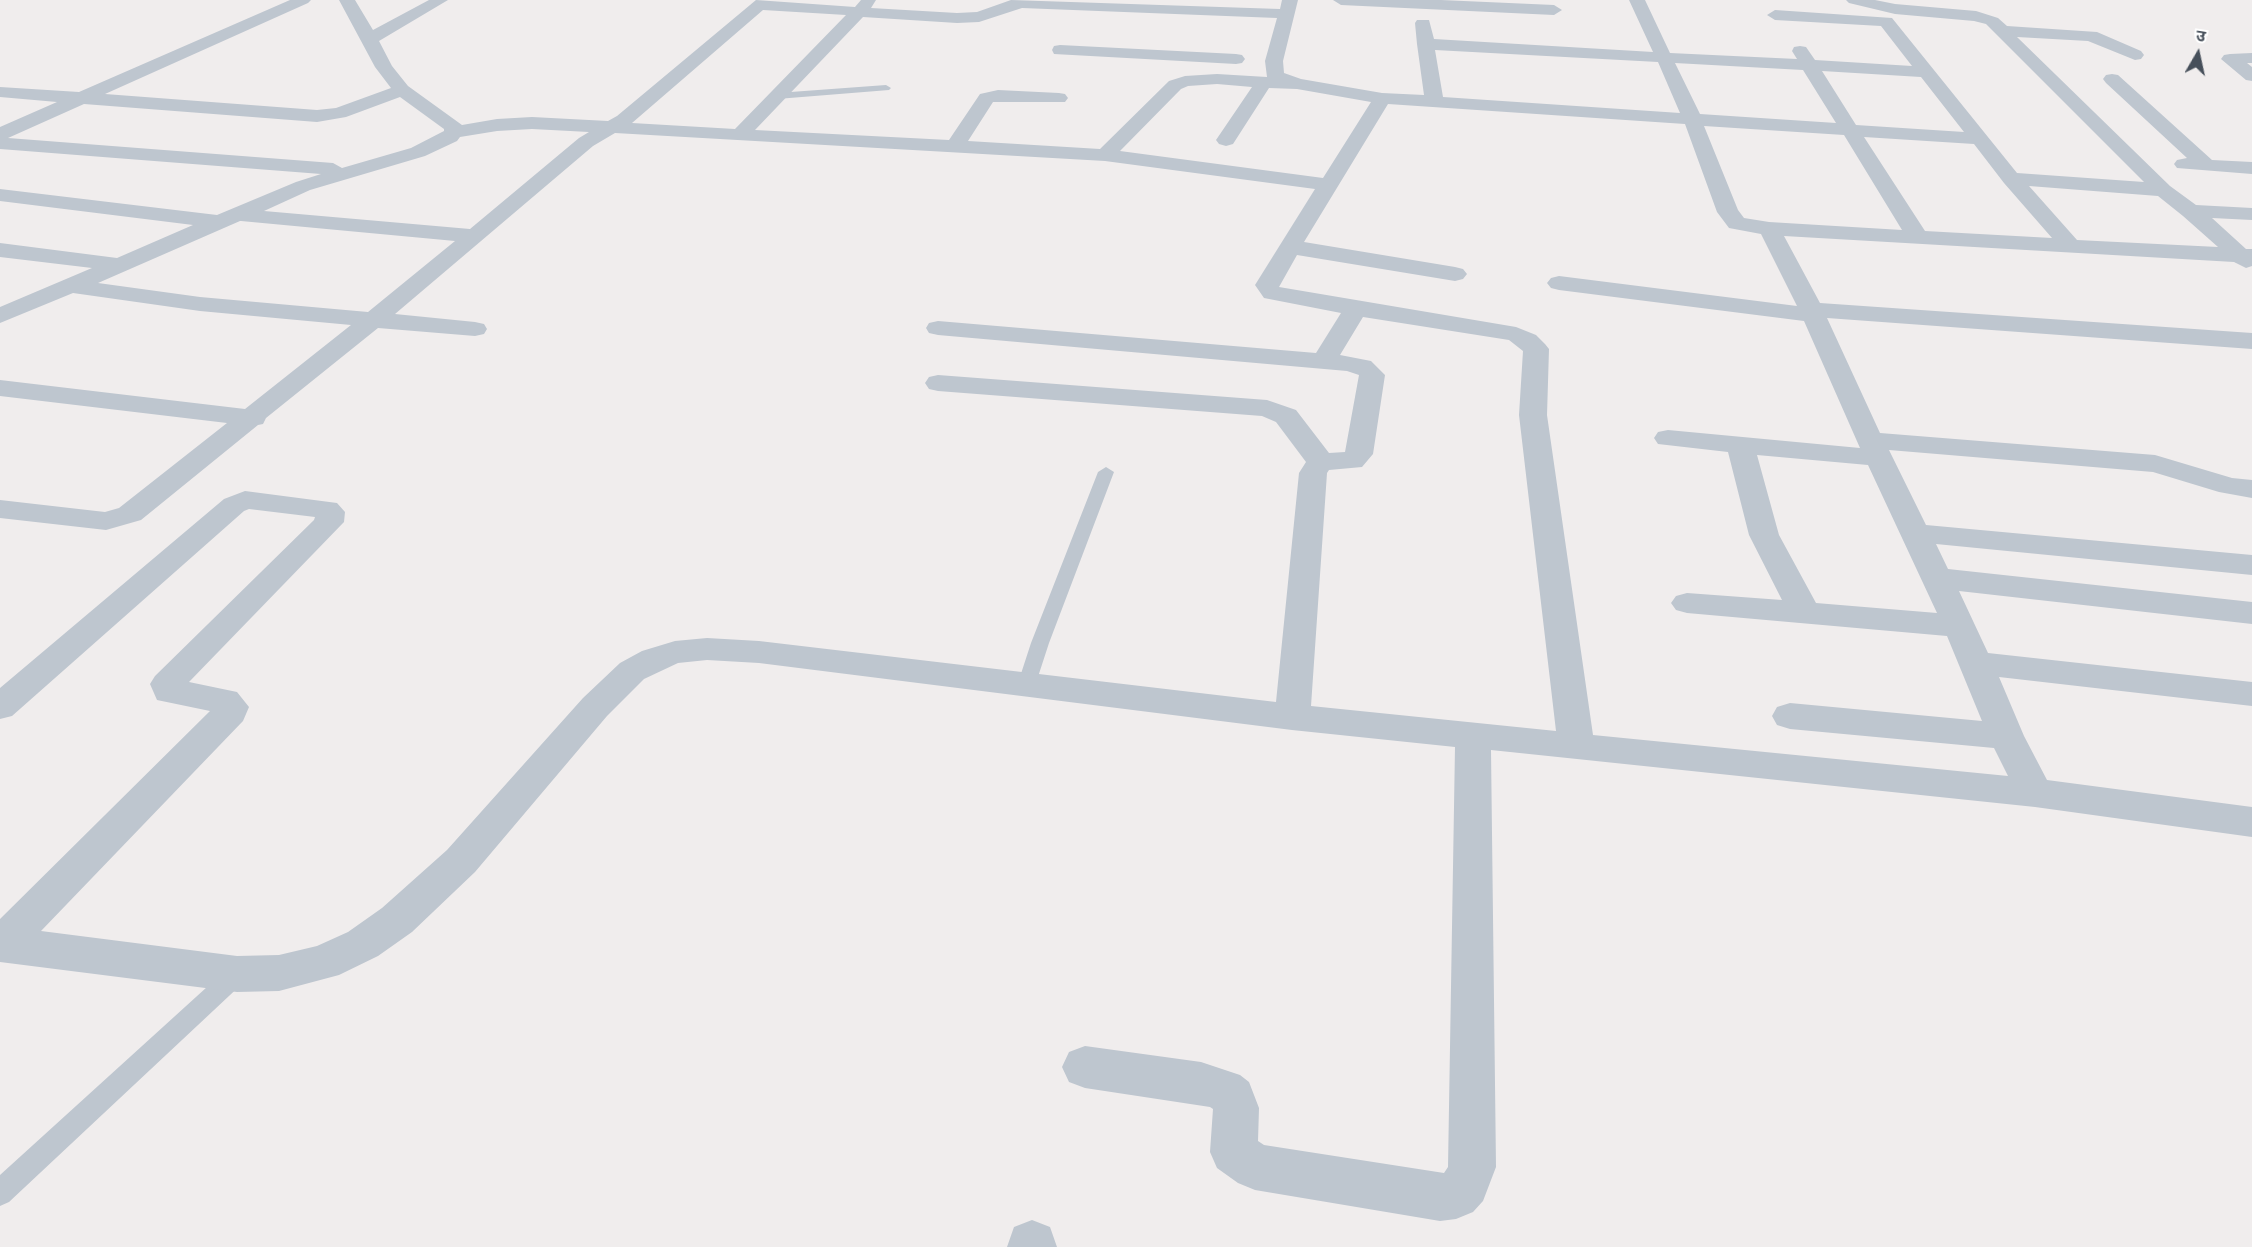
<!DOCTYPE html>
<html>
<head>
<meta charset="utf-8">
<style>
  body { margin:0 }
  #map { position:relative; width:2252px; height:1247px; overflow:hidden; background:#f0eded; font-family:"Nunito Sans","Noto Sans Devanagari",sans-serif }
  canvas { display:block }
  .north { position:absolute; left:2168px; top:24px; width:60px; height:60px; -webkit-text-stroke:4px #fff; paint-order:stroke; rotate:9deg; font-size:16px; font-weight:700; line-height:24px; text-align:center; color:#464f5a }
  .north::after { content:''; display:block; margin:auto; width:21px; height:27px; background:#464f5a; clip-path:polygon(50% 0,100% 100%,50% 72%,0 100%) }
</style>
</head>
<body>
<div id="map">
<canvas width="2252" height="1247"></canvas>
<div class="north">उ</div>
</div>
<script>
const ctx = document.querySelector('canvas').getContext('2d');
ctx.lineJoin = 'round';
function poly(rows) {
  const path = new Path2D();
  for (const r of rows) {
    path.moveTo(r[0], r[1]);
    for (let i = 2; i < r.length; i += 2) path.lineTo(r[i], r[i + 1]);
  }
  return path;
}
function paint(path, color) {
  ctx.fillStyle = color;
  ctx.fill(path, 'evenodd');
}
const service = poly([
  [886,85,891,88,889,90,777,99,772,96,777,93,886,85],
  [1106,467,1114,472,1049,643,1035,686,1033,691,1026,693,1019,691,1017,686,1031,643,1098,472,1106,467],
  [237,964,245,967,249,974,245,981,9,1202,0,1206,0,1175,229,967,237,964]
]);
const minor = poly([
  [290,0,311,0,308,3,105,94,317,110,336,108,391,88,375,67,339,0,355,0,373,30,429,0,448,0,379,41,392,66,408,86,462,125,497,119,532,117,608,121,617,116,756,0,855,7,861,0,876,0,871,8,957,13,977,12,1011,0,1280,9,1282,0,1298,0,1283,61,1284,73,1301,79,1382,93,1424,95,1417,44,1415,23,1417,20,1429,20,1434,39,1653,52,1629,0,1645,0,1670,53,1797,59,1792,51,1794,47,1800,46,1806,47,1815,60,1912,66,1881,26,1775,20,1767,15,1775,10,1892,18,2017,173,2144,182,1986,24,1974,21,1895,14,1849,3,1846,0,1875,0,1895,4,1976,11,1998,18,2007,26,2097,32,2141,51,2144,55,2141,59,2135,60,2088,41,2017,37,2170,186,2196,205,2252,208,2252,220,2212,218,2246,249,2252,249,2252,266,2246,268,2234,262,1784,236,1820,303,2252,333,2252,349,1827,318,1880,433,2155,455,2232,478,2252,480,2252,498,2219,492,2153,472,1889,450,1926,525,2252,555,2252,575,1936,544,1948,569,2252,602,2252,624,1959,591,1988,653,2252,682,2252,706,1999,677,2024,736,2047,780,2252,807,2252,837,2035,807,1491,750,1496,1167,1483,1201,1473,1212,1456,1219,1440,1221,1255,1190,1238,1183,1217,1168,1210,1152,1213,1109,1210,1107,1085,1088,1069,1082,1062,1067,1069,1052,1085,1046,1201,1062,1240,1075,1249,1082,1259,1108,1258,1141,1264,1145,1444,1173,1448,1167,1455,747,1292,730,759,663,707,660,678,663,644,679,607,716,475,872,412,932,378,956,339,975,279,991,237,992,0,962,0,919,210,711,157,700,150,684,155,676,314,520,315,517,249,509,244,511,12,716,0,719,0,688,224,499,245,491,337,503,345,512,344,522,189,682,237,692,249,707,243,721,41,931,237,956,279,955,317,946,348,932,382,908,447,850,583,698,620,663,642,651,675,641,707,638,759,641,1276,702,1299,473,1306,462,1276,422,1262,416,938,391,929,389,925,383,929,377,938,375,1267,400,1296,410,1329,453,1345,452,1359,375,1347,371,938,335,929,333,926,328,929,323,938,321,1316,353,1341,313,1264,298,1255,285,1315,189,1105,161,615,133,593,146,395,314,475,322,484,324,487,329,484,334,475,336,378,328,266,418,263,424,258,425,141,520,106,530,0,518,0,500,105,512,119,508,227,423,0,396,0,380,245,409,351,325,200,311,73,293,0,323,0,307,92,268,0,257,0,243,117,258,193,225,0,201,0,189,217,215,296,182,321,174,0,149,0,127,57,102,0,97,0,87,79,92,290,0],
  [1022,8,1277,18,1265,61,1267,77,1217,74,1185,76,1169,81,1100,149,968,141,993,102,1065,102,1068,98,1065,94,1059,93,998,90,980,94,949,140,755,130,863,17,957,23,979,22,1022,8],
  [763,10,846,15,735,129,632,123,763,10],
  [1435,50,1658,62,1680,113,1443,97,1435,50],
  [1675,63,1803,70,1836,123,1700,114,1675,63],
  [1822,71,1921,77,1964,132,1856,125,1822,71],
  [1217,84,1252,87,1216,140,1219,144,1226,146,1233,144,1269,88,1297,89,1371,102,1323,178,1120,151,1181,89,1188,86,1217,84],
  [400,97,444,129,444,131,411,148,342,168,333,163,8,138,84,104,317,122,346,117,400,97],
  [1388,104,1685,124,1717,212,1729,228,1761,234,1797,306,1559,276,1551,278,1547,283,1551,288,1559,290,1804,321,1860,448,1668,430,1658,432,1654,438,1658,444,1728,452,1749,535,1782,600,1687,593,1676,596,1671,603,1676,610,1687,613,1947,636,1982,721,1790,703,1777,707,1772,716,1777,725,1790,729,1994,748,2008,776,1593,735,1547,415,1549,349,1545,344,1536,335,1516,327,1279,287,1297,255,1455,281,1463,279,1467,274,1463,269,1455,267,1304,242,1388,104],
  [1704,126,1844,135,1902,230,1769,222,1744,218,1738,210,1704,126],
  [532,129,589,132,579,138,470,229,264,211,310,190,425,156,457,141,460,137,497,131,532,129],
  [1864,137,1974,144,2004,183,2052,238,1925,231,1864,137],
  [2029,186,2158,196,2183,216,2218,247,2077,240,2029,186],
  [240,221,241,221,455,241,368,312,200,297,98,283,240,221],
  [1363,317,1509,340,1523,351,1519,415,1556,731,1311,706,1327,473,1329,470,1362,467,1373,454,1385,375,1371,361,1340,355,1363,317],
  [1757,455,1868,465,1937,613,1816,603,1779,535,1757,455],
  [1333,0,1441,0,1554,5,1562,10,1554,15,1341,5,1333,0],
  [1060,45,1236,54,1242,55,1245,59,1242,63,1236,64,1054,54,1052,50,1054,46,1060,45],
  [2252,53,2252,63,2247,63,2252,67,2252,81,2246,80,2221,59,2224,55,2230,54,2252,53],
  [2112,74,2118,75,2212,160,2252,162,2252,174,2177,168,2174,164,2177,160,2187,158,2106,83,2103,79,2106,75,2112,74],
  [1032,1220,1050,1227,1057,1247,1007,1247,1014,1227,1032,1220]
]);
paint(service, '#bec6cf');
paint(minor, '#bec6cf');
</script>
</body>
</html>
